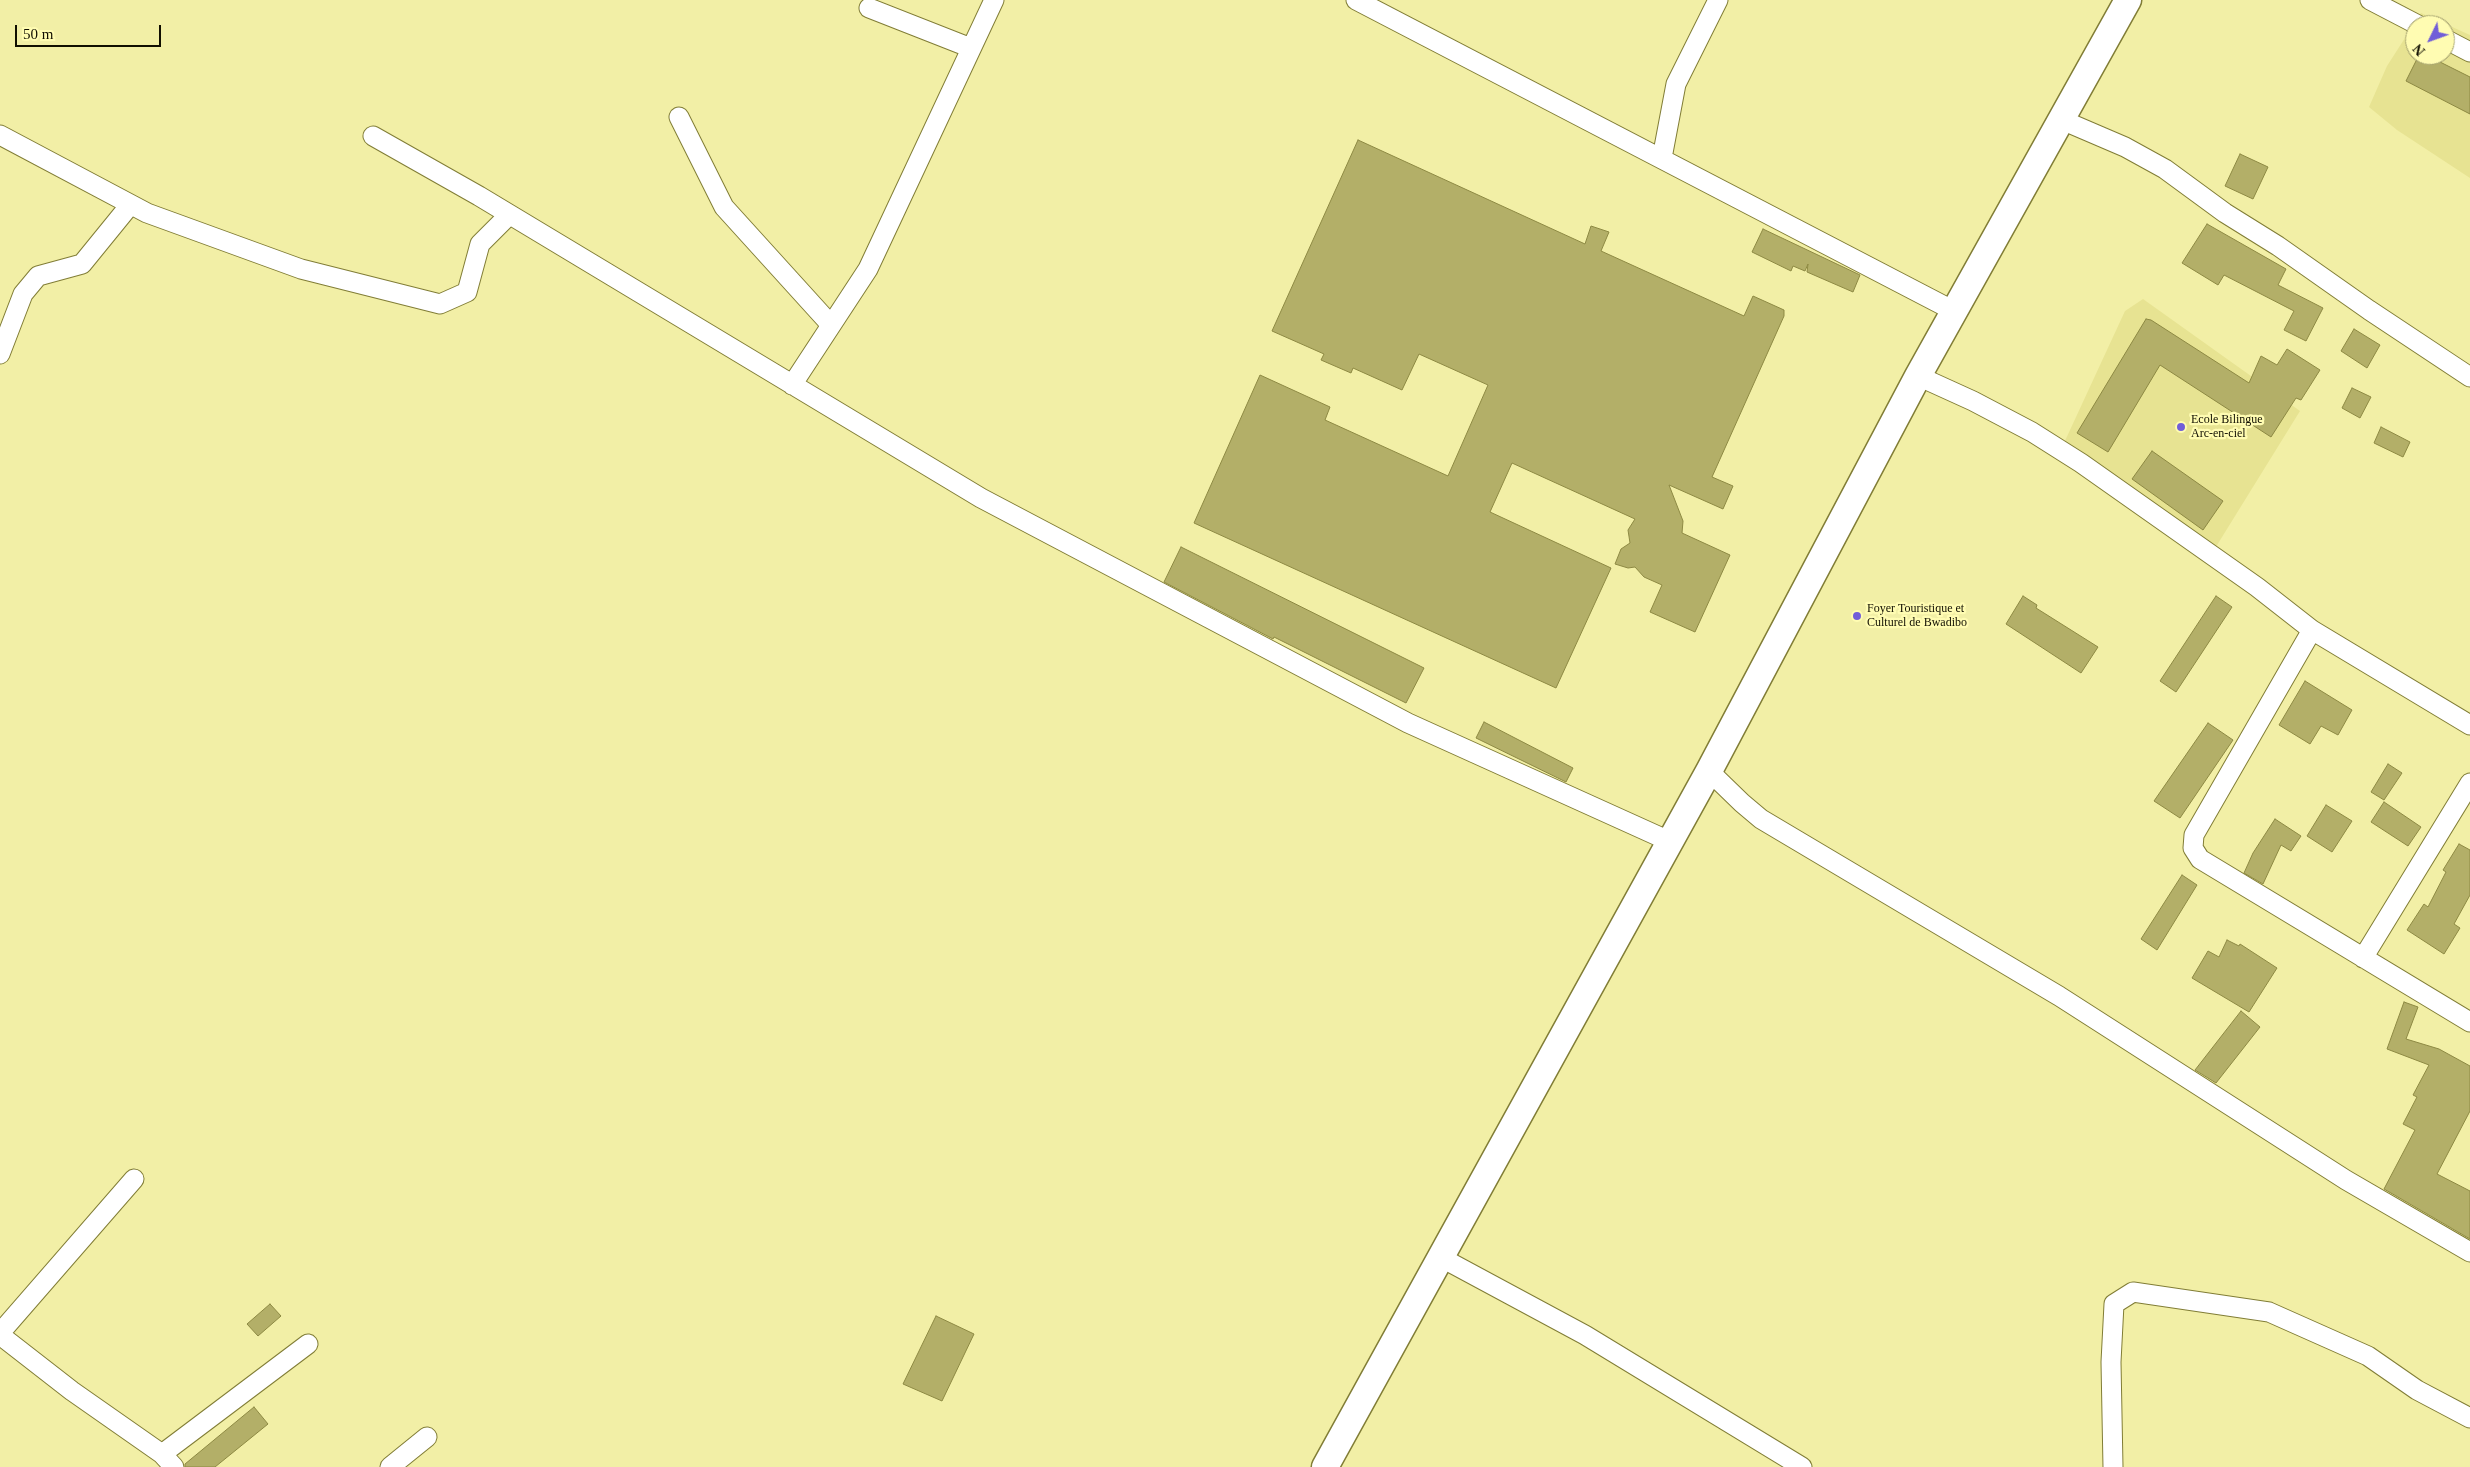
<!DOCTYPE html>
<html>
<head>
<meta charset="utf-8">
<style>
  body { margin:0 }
  #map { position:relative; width:2470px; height:1467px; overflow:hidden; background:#f2efa6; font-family:"Times New Roman",serif }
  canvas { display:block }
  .north { position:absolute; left:2405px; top:15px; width:50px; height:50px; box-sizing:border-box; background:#fffcb2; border:1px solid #a09d6b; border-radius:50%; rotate:228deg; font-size:14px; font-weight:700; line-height:20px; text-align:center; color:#110f00 }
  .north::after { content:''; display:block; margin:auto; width:18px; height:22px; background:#715ed8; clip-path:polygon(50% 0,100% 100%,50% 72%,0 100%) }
  .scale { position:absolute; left:15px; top:25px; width:146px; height:22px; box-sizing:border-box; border:2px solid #110f00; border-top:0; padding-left:6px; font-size:15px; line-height:18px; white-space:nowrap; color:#110f00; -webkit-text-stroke:4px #fffcb2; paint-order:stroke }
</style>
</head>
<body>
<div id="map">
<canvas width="2470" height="1467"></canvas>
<div class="north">N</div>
<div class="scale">50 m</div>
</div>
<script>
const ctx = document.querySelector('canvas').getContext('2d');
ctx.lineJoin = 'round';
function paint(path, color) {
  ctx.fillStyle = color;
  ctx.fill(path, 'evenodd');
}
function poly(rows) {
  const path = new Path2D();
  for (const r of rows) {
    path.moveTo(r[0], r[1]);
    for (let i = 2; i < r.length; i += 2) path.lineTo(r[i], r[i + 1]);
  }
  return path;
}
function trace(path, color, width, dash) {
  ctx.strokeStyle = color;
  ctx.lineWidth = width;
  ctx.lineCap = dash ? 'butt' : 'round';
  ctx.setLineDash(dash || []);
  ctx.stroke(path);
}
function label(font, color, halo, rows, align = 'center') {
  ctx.font = font + ' "Times New Roman",serif';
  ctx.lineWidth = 4.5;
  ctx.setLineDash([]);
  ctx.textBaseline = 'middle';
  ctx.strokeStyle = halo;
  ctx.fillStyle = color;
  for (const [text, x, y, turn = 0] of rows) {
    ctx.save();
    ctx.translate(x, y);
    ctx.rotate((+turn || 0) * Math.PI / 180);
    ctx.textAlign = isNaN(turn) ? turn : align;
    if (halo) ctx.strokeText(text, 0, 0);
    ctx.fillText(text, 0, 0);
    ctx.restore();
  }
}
const built = poly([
  [2421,13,2470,35,2470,178,2397,130,2369,107,2387,66],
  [2415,25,2445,25,2445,55,2415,55],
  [2143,299,2300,411,2214,550,2064,443,2125,311]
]);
const building = poly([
  [2419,55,2426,55,2470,77,2470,114,2406,81,2419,55],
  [1358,140,1585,244,1591,226,1609,232,1601,251,1744,316,1753,296,1784,310,1784,316,1712,477,1733,486,1723,509,1669,485,1683,521,1682,533,1730,555,1695,632,1650,612,1662,585,1644,577,1635,567,1628,568,1615,564,1621,549,1630,543,1628,530,1635,519,1512,463,1490,512,1611,568,1556,688,1194,523,1260,375,1330,407,1325,420,1448,476,1488,385,1419,354,1402,390,1353,368,1351,373,1321,360,1324,354,1272,331,1358,140],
  [2240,154,2268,167,2253,199,2225,186,2240,154],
  [2207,224,2286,269,2278,285,2323,308,2306,341,2284,330,2294,311,2224,275,2218,285,2182,263,2207,224],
  [1763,229,1860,275,1853,292,1807,272,1808,264,1805,271,1793,266,1791,271,1752,252,1763,229],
  [2146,319,2151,320,2249,383,2261,356,2277,365,2287,349,2320,370,2301,400,2296,398,2271,437,2160,365,2108,452,2077,433,2146,319],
  [2354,329,2380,345,2367,368,2341,351,2354,329],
  [2352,388,2371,397,2360,418,2342,408,2352,388],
  [2381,427,2410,442,2403,457,2374,443,2381,427],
  [2152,451,2223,501,2203,530,2132,479,2152,451],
  [1181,547,1424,668,1406,703,1274,637,1273,639,1164,582,1181,547],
  [2023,596,2037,605,2036,608,2098,647,2081,673,2006,624,2023,596],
  [2216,596,2232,607,2176,692,2160,681,2216,596],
  [2305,681,2352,710,2338,735,2321,726,2310,744,2279,725,2305,681],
  [1484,722,1573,768,1566,782,1476,738,1484,722],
  [2208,723,2233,740,2180,818,2154,801,2208,723],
  [2388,764,2402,773,2384,800,2371,792,2388,764],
  [2384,802,2421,827,2408,846,2371,822,2384,802],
  [2326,805,2352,821,2332,852,2307,836,2326,805],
  [2275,819,2301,836,2291,851,2281,845,2263,884,2244,873,2253,853,2275,819],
  [2459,844,2470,850,2470,895,2454,924,2460,928,2444,954,2407,930,2424,904,2428,907,2446,872,2443,870,2459,844],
  [2182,875,2197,885,2157,950,2141,939,2182,875],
  [2227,940,2239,946,2240,944,2277,968,2249,1012,2192,978,2208,951,2219,957,2227,940],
  [2404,1002,2418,1007,2406,1039,2439,1049,2470,1066,2470,1111,2437,1174,2470,1191,2470,1239,2384,1189,2415,1130,2403,1124,2417,1097,2413,1095,2429,1065,2387,1049,2404,1002],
  [2241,1011,2260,1027,2216,1083,2195,1070,2241,1011],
  [270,1304,281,1316,258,1336,247,1324,270,1304],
  [936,1316,974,1334,942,1401,903,1384,936,1316],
  [254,1407,268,1424,215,1467,185,1467,185,1464,254,1407]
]);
const minor = poly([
  [1356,0,1954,311],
  [2370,0,2418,25],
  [869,8,971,48],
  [2445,39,2470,52],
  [679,117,724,207,831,325],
  [2062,120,2125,147,2165,169,2225,213,2278,246,2369,310,2470,377],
  [0,135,147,213,301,269,440,304,467,292,480,244,509,215],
  [373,136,479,196,981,498,1408,723,1669,841],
  [1662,158,1676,84,1718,0],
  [0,354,23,294,38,276,82,264,130,205],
  [1918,376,1973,401,2032,432,2081,463,2257,587,2312,630,2470,725],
  [792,385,868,269,994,0],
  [2312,630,2194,835,2193,848,2200,859,2470,1022],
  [1709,771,1742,803,1761,819,2059,996,2346,1180,2470,1252],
  [2363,958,2470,783],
  [1440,1257,1585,1335,1802,1467],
  [0,1333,134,1179],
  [0,1335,72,1391,162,1454,174,1467],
  [162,1454,308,1344],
  [390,1467,427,1437],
  [2113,1467,2111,1362,2114,1304,2133,1292,2269,1312,2368,1356,2417,1390,2470,1418]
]);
const secondary = poly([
  [1325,1467,1709,771,1918,376,2128,0]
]);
const markers = [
  [2181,427,5,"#715ed8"],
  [1857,616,5,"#715ed8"]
];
const poiNames = [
  ["Ecole Bilingue",2191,420],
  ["Arc-en-ciel",2191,434],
  ["Foyer Touristique et",1867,609],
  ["Culturel de Bwadibo",1867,623]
];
paint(built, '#e7e392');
paint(building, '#b3af68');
trace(building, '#8d8943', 1);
trace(minor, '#817d36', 21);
trace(secondary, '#817d36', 29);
trace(minor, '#fff', 19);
trace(secondary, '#fff', 26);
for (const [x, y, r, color] of markers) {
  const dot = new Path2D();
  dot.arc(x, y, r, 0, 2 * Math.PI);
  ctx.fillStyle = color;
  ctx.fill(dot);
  trace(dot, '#fffcb2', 2);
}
label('12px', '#110f00', '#fffcb2', poiNames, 'left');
</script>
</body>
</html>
